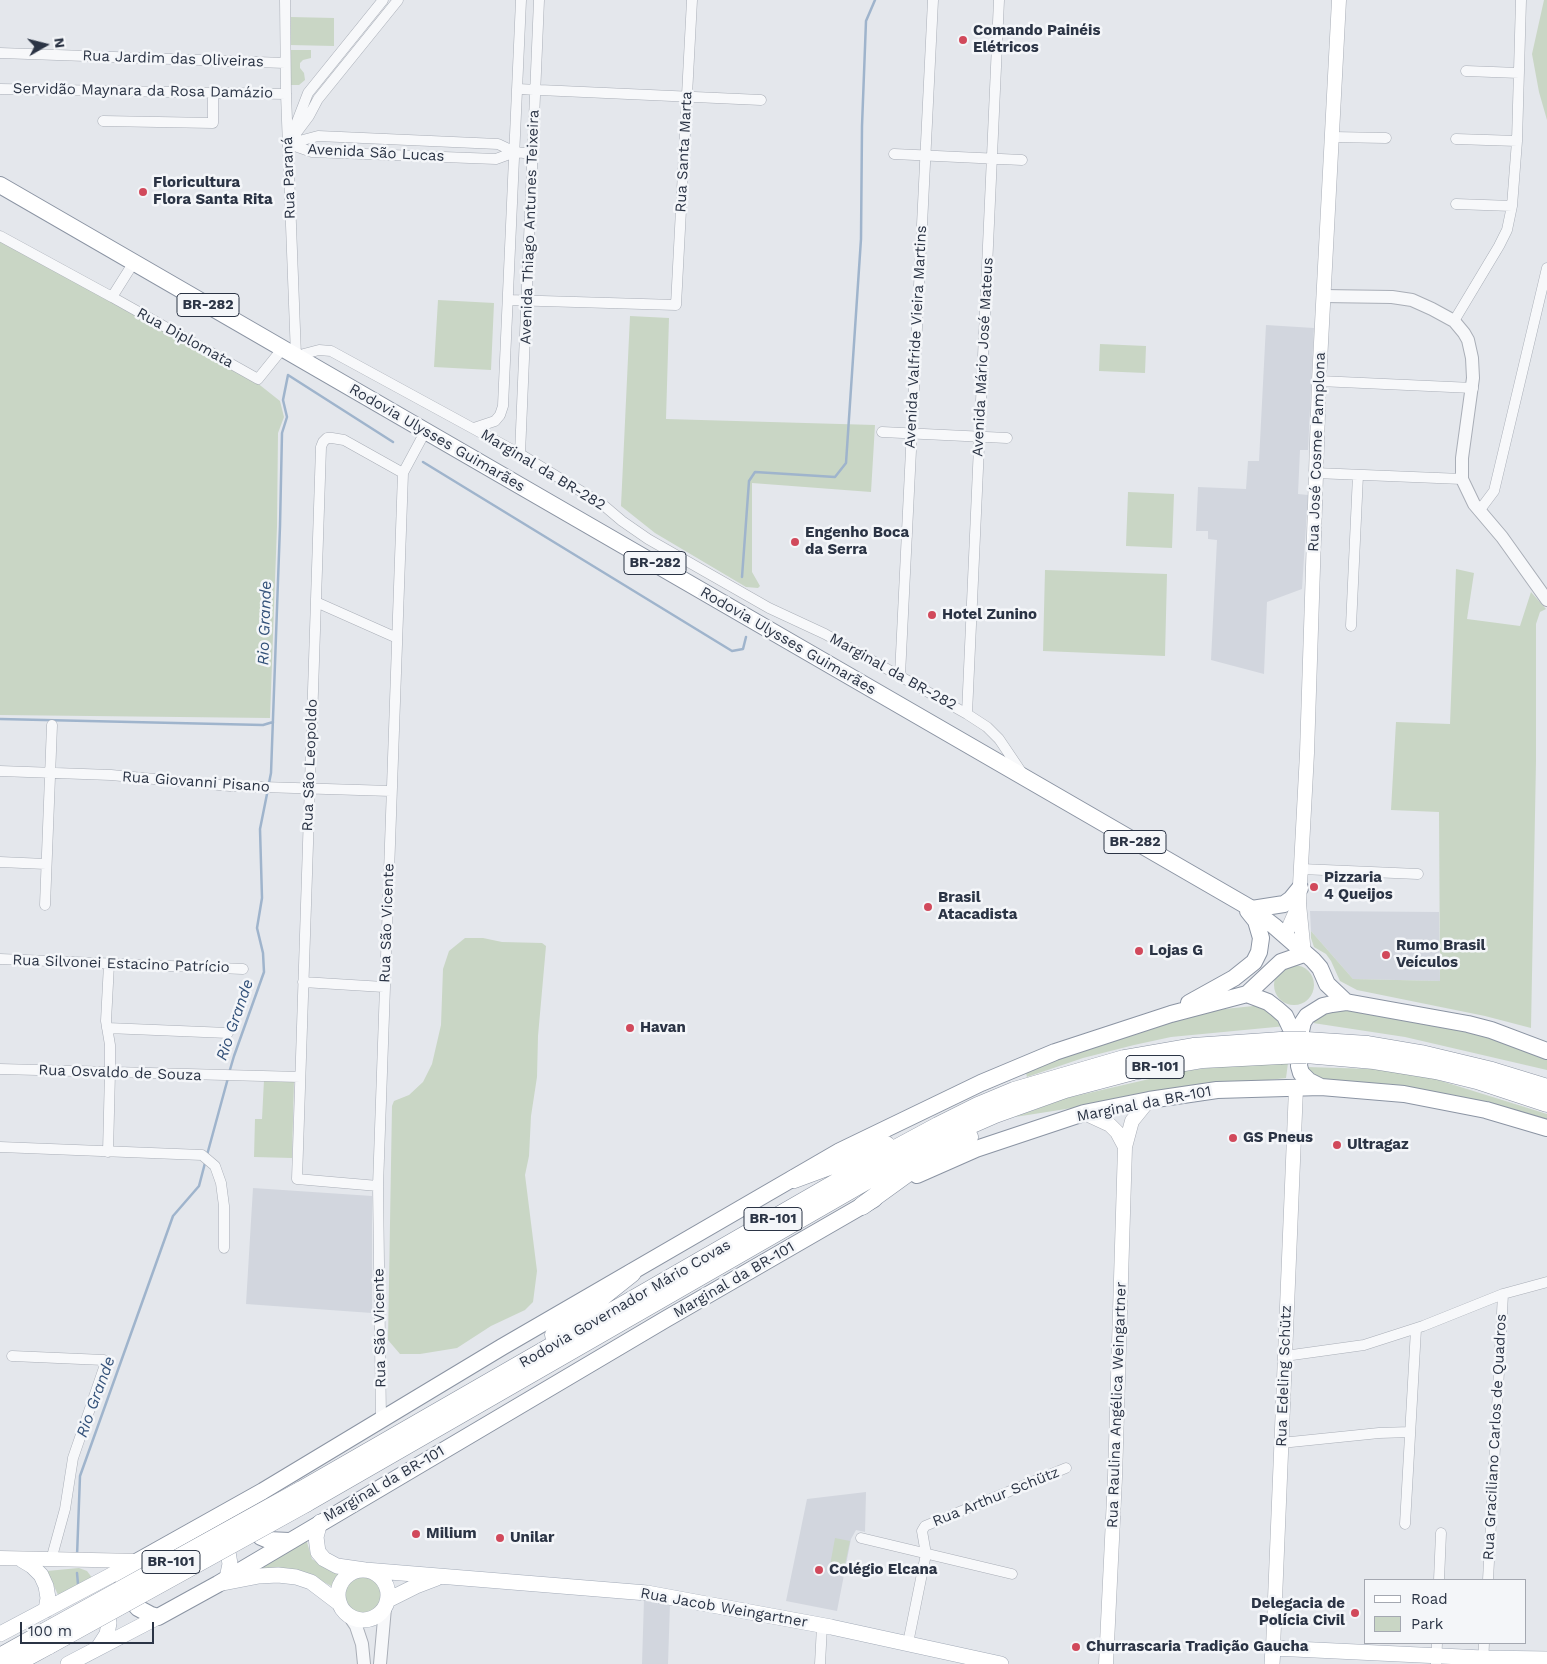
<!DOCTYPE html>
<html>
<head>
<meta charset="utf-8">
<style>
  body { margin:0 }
  #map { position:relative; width:1547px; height:1664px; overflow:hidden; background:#e4e7ec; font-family:"Work Sans",sans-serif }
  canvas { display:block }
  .legend { position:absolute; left:1364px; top:1579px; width:162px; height:65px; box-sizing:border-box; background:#f4f6f9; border:1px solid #a4a8b1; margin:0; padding:6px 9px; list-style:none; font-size:15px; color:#2b3445 }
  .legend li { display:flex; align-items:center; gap:10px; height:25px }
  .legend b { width:25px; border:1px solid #a4a8b1 }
  .north { position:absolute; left:20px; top:20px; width:50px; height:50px; -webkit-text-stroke:4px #f4f6f9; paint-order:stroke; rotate:82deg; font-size:14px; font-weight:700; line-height:20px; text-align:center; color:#2b3445 }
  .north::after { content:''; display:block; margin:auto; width:18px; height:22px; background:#2b3445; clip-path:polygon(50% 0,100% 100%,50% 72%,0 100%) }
  .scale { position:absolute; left:20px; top:1622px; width:134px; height:22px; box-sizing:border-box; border:2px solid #2b3445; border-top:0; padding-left:6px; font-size:15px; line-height:18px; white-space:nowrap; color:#2b3445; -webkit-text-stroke:4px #f4f6f9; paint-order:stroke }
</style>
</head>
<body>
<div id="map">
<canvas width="1547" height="1664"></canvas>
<ul class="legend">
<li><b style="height:6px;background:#fff"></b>Road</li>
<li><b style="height:14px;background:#c9d6c5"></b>Park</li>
</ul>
<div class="north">N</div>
<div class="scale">100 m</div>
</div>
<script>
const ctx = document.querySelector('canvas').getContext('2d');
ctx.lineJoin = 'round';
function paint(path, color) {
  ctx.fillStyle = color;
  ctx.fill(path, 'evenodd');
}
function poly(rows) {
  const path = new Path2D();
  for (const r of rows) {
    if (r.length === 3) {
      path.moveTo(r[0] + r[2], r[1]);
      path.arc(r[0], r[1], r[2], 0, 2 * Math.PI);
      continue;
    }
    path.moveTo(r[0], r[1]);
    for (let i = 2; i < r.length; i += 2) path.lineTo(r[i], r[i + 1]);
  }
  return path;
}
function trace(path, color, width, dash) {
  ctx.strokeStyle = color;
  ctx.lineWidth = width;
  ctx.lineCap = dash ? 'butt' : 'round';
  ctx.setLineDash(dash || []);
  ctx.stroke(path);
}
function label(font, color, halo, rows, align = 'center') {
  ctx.font = font + ' "Work Sans",sans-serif';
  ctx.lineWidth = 5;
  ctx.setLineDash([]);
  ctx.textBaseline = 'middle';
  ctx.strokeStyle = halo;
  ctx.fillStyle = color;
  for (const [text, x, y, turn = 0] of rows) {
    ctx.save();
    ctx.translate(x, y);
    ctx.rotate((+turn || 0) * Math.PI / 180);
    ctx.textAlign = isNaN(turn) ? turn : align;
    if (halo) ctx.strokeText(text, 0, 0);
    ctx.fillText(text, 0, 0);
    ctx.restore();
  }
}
const built = poly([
  [1266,325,1314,328,1308,450,1300,450,1298,494,1308,495,1302,589,1267,602,1264,674,1211,660,1217,540,1208,539,1208,531,1196,531,1198,487,1246,489,1248,461,1259,461],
  [1310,911,1439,912,1440,981,1353,979,1311,931],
  [253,1188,372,1196,372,1313,246,1304],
  [866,1492,865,1532,856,1530,851,1539,837,1611,786,1601,807,1499],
  [644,1599,670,1603,668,1664,642,1664]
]);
const green = poly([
  [1544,0,1547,0,1547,120,1539,92,1532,54],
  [291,17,334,18,334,46,290,45],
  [291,50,311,50,311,58,303,60,300,63,300,68,304,73,305,80,299,85,291,85],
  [0,239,256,382,280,401,284,417,278,433,277,526,270,718,0,715],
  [438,300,494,303,491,370,434,367],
  [630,316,669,318,666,419,875,425,871,492,752,483,752,572,760,586,758,588,746,587,655,533,621,506],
  [1100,344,1146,346,1145,373,1099,371],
  [1128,492,1174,494,1172,548,1126,546],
  [1456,569,1474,573,1467,619,1520,626,1531,592,1546,609,1540,612,1536,624,1536,761,1531,1028,1485,1016,1357,990,1340,981,1331,961,1326,954,1314,947,1311,938,1311,931,1353,979,1440,981,1439,812,1391,810,1396,722,1450,724],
  [1045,570,1167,574,1165,656,1043,651],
  [465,938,483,938,502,942,542,943,546,946,538,1036,537,1077,531,1116,529,1156,525,1175,537,1271,533,1302,525,1310,491,1326,457,1348,420,1354,400,1354,388,1340,392,1106,394,1101,409,1095,423,1082,432,1064,441,1025,443,969,449,951],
  [1294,985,20],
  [1263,1005,1286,1026,1171,1037,1134,1045,1083,1058,1027,1077,1026,1073,1071,1054,1205,1011],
  [1344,1005,1474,1031,1547,1060,1547,1070,1405,1037,1313,1023,1332,1009],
  [1288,1063,1286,1078,1206,1087,1015,1117,1067,1098,1184,1071,1226,1066],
  [1307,1067,1373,1069,1435,1079,1547,1114,1547,1124,1312,1079],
  [264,1080,294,1081,292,1158,254,1157,255,1119,262,1119],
  [835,1538,850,1541,843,1574,829,1571],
  [306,1539,312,1559,327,1568,343,1573,337,1580,335,1588,320,1580,288,1570,259,1568],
  [79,1568,87,1571,93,1579,59,1597,47,1571],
  [363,1596,19]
]);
const stream = poly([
  [423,462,732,651,743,649,746,637],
  [742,577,749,481,755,472,835,477,846,463,861,239,862,126,866,21,875,0],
  [0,719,263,725,273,722],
  [269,783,271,773,280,526,282,433,287,417,283,400,288,375,393,442],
  [229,1073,234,1056,264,972,263,953,257,928,262,898,260,829,268,789],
  [207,1155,228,1078],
  [77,1556,80,1476,173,1216,199,1186,205,1163],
  [77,1573,78,1584]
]);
const minor = poly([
  [285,0,286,94,296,356,319,350,331,351,520,454,602,504,622,521,648,539,769,608,825,634,967,714,987,727,999,739,1022,773],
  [0,53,285,63],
  [1466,71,1519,73],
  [0,89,286,94],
  [517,89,761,100],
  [103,121,213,123,213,93],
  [293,132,308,93,383,0],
  [1333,137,1386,138],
  [1456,139,1517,141],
  [288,144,318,136,498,144,515,152,533,154],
  [288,144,309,116,318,99,398,0],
  [289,144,312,152,496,159,515,152],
  [894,154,1022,160],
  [1456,204,1512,206],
  [0,236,112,297,134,262],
  [112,297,258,379,283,348],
  [508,300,676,305,692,0],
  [1454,321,1499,246,1507,230,1512,206,1517,141,1521,0],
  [1319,381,1473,388],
  [474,428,495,421,500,415,503,406,521,0],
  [882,432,1007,438],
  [520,454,539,0],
  [1315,473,1462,479],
  [1479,511,1494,491,1547,268],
  [316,602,397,638],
  [1351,626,1358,475],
  [900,675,933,0],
  [967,714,999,0],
  [0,771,111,775,230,786,391,791],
  [0,862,46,864],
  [1301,869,1418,874],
  [45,905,52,725],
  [0,959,243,969],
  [303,982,384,987],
  [107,1028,228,1033],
  [0,1069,300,1077],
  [0,1147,202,1155,215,1166,221,1183,224,1206,224,1248],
  [108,1152,110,1072,110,1045,106,1021,109,964],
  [378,1186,297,1179,321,447,323,442,327,438,332,438,344,440,403,473],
  [12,1356,104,1360,106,1362,73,1458,65,1509,51,1560],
  [1285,1356,1364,1345,1423,1326,1503,1294,1547,1282],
  [381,1420,378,1186,403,473,425,432],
  [1281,1443,1379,1433,1410,1432],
  [1405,1524,1416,1329],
  [861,1538,1012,1574],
  [1439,1580,1441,1533],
  [1488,1580,1503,1294],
  [908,1643,926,1554,922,1531,925,1526,1066,1468],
  [820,1664,822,1626],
  [1436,1664,1437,1643],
  [1483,1664,1484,1643]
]);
const tertiary = poly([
  [1323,296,1392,297,1412,300,1432,309,1454,321,1464,333,1468,340,1472,358,1473,378,1462,458,1462,479,1474,504,1502,537,1547,600],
  [350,1617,356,1626,362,1644,364,1664],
  [380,1664,385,1608]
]);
const secondary = poly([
  [1285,936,1299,904],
  [1304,954,1299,904,1307,753,1319,381,1339,0],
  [1084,1113,1110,1125,1117,1132,1125,1147],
  [0,1558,138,1561],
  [1273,1648,1296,1088],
  [1106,1664,1115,1477,1125,1147,1132,1121,1149,1100]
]);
const primary = poly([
  [320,1522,316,1537,318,1552,324,1559,337,1566,365,1570,647,1593,831,1627,1001,1664],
  [218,1538,228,1552,230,1564,227,1578],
  [22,1560,32,1566,41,1575,46,1586,48,1598,46,1610],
  [363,1595,25],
  [223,1583,259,1576,278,1575,296,1577,311,1582,340,1604],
  [388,1600,416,1586,437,1578],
  [0,1634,138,1561],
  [98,1648,107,1634,109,1623,106,1610,101,1603],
  [68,1664,158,1617],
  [1272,1664,1273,1648,1483,1658,1547,1659]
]);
const trunk = poly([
  [0,185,1252,909,1274,926,1313,960,1320,968,1327,984,1346,1002],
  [1252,909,1284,904,1291,899,1300,888],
  [1247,994,1268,1002,1277,1009,1285,1016,1292,1031],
  [1189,1003,1234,978,1254,962,1259,952,1261,938,1256,921,1248,911],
  [1321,1087,1309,1081,1301,1073,1299,1066,1301,1031,1303,1022,1307,1016,1323,1006,1332,1004,1346,1002,1468,1024,1491,1030,1547,1051],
  [917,1175,976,1149,1084,1113,1149,1100,1217,1090,1321,1087,1404,1094,1486,1110,1547,1128],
  [874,1199,666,1319,218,1584,158,1617,151,1615,138,1608,126,1594,123,1585,126,1575,138,1561,263,1491,502,1347,840,1151,981,1083,1055,1052,1171,1014,1247,994,1281,962,1304,954],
  [251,1519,254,1527,261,1537,268,1540,289,1541]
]);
const motorway = poly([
  [1306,1041,1368,1045,1421,1054,1492,1071,1547,1088],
  [1306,1054,1374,1060,1436,1070,1477,1080,1547,1103],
  [794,1179,886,1145],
  [862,1206,909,1172,969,1137],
  [554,1335,632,1273],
  [300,1491,886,1154,938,1126,978,1106,1014,1091,1124,1059,1193,1047,1281,1041],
  [306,1503,911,1155,963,1128,995,1114,1065,1089,1133,1071,1203,1059,1281,1055],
  [0,1657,43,1633],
  [14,1664,49,1645]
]);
const motorwayBridge = poly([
  [1281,1041,1306,1041],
  [1281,1055,1306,1054],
  [43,1633,300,1491],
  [49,1645,306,1503]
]);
const markers = [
  [963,40,5,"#d1495b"],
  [143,192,5,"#d1495b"],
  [795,542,5,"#d1495b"],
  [932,615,5,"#d1495b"],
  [1314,887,5,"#d1495b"],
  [928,907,5,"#d1495b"],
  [1139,951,5,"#d1495b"],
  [1386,955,5,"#d1495b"],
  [630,1028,5,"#d1495b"],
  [1233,1138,5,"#d1495b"],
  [1337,1145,5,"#d1495b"],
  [416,1534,5,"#d1495b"],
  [500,1538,5,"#d1495b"],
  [819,1570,5,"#d1495b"],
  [1355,1613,5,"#d1495b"],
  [1076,1647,5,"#d1495b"]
];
const shields = [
  [208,305,62],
  [655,563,62],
  [1135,842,62],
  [1155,1067,58],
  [773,1219,58],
  [171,1562,58]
];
const shieldNames = [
  ["BR-282",208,305],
  ["BR-282",655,563],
  ["BR-282",1135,842],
  ["BR-101",1155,1067],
  ["BR-101",773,1219],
  ["BR-101",171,1562]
];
const poiNames = [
  ["Comando Painéis",973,31],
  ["Elétricos",973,48],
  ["Floricultura",153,183],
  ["Flora Santa Rita",153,200],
  ["Engenho Boca",805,533],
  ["da Serra",805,550],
  ["Hotel Zunino",942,615],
  ["Pizzaria",1324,878],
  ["4 Queijos",1324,895],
  ["Brasil",938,898],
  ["Atacadista",938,915],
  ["Rumo Brasil",1396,946],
  ["Veículos",1396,963],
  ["Lojas G",1149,951],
  ["Havan",640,1028],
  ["GS Pneus",1243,1138],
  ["Ultragaz",1347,1145],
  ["Milium",426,1534],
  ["Unilar",510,1538],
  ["Colégio Elcana",829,1570],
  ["Delegacia de",1345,1604,"right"],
  ["Polícia Civil",1345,1621,"right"],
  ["Churrascaria Tradição Gaucha",1086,1647]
];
const streetNames = [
  ["Rua Jardim das Oliveiras",173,59,2],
  ["Servidão Maynara da Rosa Damázio",143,91,1],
  ["Rua Santa Marta",684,152,-87],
  ["Avenida São Lucas",376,153,3],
  ["Rua Paraná",289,178,-92],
  ["Avenida Thiago Antunes Teixeira",530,227,-88],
  ["Avenida Valfride Vieira Martins",916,337,-87],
  ["Rua Diplomata",185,338,29],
  ["Avenida Mário José Mateus",983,357,-87],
  ["Rodovia Ulysses Guimarães",437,438,30],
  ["Rua José Cosme Pamplona",1317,452,-88],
  ["Marginal da BR-282",543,470,31],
  ["Rodovia Ulysses Guimarães",788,641,30],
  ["Marginal da BR-282",893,672,29],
  ["Rua São Leopoldo",310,765,-88],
  ["Rua Giovanni Pisano",196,782,4],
  ["Rua São Vicente",387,923,-88],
  ["Rua Silvonei Estacino Patrício",121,964,2],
  ["Rua Osvaldo de Souza",120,1073,2],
  ["Marginal da BR-101",1144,1104,-11],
  ["Marginal da BR-101",734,1280,-30],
  ["Rodovia Governador Mário Covas",625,1304,-30],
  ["Rua São Vicente",380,1328,-91],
  ["Rua Edeling Schütz",1284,1376,-88],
  ["Rua Raulina Angélica Weingartner",1117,1405,-88],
  ["Rua Graciliano Carlos de Quadros",1495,1437,-87],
  ["Marginal da BR-101",384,1484,-30],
  ["Rua Arthur Schütz",996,1497,-22],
  ["Rua Jacob Weingartner",724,1608,10]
];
const waterNames = [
  ["Rio Grande",265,623,-88],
  ["Rio Grande",235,1020,-71],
  ["Rio Grande",96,1397,-70]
];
paint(built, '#d2d6de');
paint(green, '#c9d6c5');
trace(stream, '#9fb4cc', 2.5);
trace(minor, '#a9aeb7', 11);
trace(tertiary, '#a9aeb7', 14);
trace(secondary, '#a9aeb7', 15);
trace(primary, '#a3abb8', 16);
trace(trunk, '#8b94a3', 18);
trace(motorway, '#8b94a3', 19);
trace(minor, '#f7f8fa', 10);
trace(tertiary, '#f7f8fa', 12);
trace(secondary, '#fff', 14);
trace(primary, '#fff', 15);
trace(trunk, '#fff', 16);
trace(motorway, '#fff', 18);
trace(motorwayBridge, '#8b94a3', 19, []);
trace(motorwayBridge, '#fff', 18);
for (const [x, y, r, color] of markers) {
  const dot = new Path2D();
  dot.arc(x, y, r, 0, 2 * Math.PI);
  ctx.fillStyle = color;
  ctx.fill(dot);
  trace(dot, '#f4f6f9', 2);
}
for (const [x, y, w] of shields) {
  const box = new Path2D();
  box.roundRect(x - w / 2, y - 11.5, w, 23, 4);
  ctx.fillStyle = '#f4f6f9';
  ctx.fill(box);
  trace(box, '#2b3445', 1);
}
label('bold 14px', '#2b3445', null, shieldNames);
label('bold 15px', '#2b3445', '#f4f6f9', poiNames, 'left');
label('15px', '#2b3445', '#f4f6f9', streetNames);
label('italic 16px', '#34527a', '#f4f6f9', waterNames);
</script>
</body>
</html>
